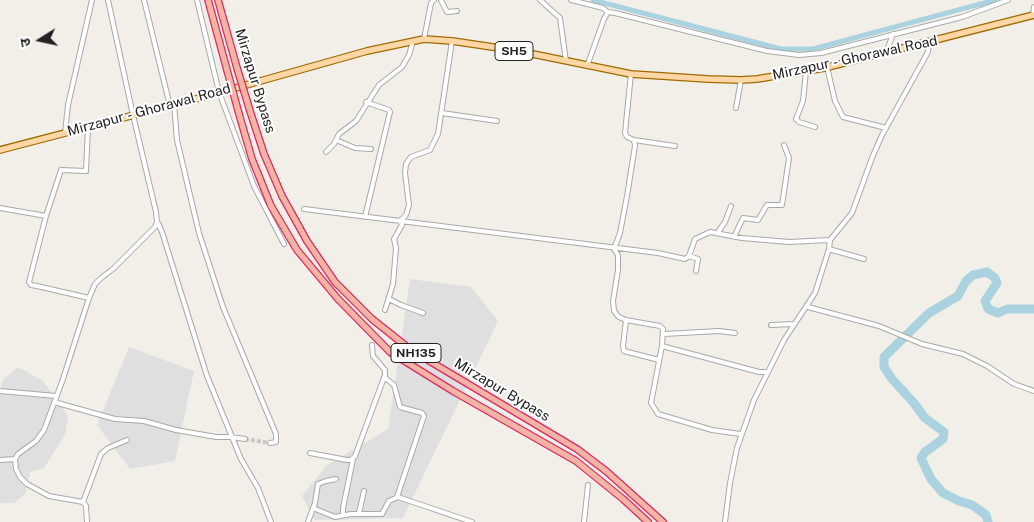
<!DOCTYPE html>
<html>
<head>
<meta charset="utf-8">
<style>
  body { margin:0 }
  #map { position:relative; width:1034px; height:522px; overflow:hidden; background:#f2efe9; font-family:"Public Sans","Noto Sans Devanagari",sans-serif }
  canvas { display:block }
  .north { position:absolute; left:15px; top:15px; width:50px; height:50px; -webkit-text-stroke:4px #fff; paint-order:stroke; rotate:260deg; font-size:14px; font-weight:700; line-height:20px; text-align:center; color:#222 }
  .north::after { content:''; display:block; margin:auto; width:18px; height:22px; background:#222; clip-path:polygon(50% 0,100% 100%,50% 72%,0 100%) }
</style>
</head>
<body>
<div id="map">
<canvas width="1034" height="522"></canvas>
<div class="north">उ</div>
</div>
<script>
const ctx = document.querySelector('canvas').getContext('2d');
ctx.lineJoin = 'round';
function paint(path, color) {
  ctx.fillStyle = color;
  ctx.fill(path, 'evenodd');
}
function poly(rows) {
  const path = new Path2D();
  for (const r of rows) {
    path.moveTo(r[0], r[1]);
    for (let i = 2; i < r.length; i += 2) path.lineTo(r[i], r[i + 1]);
  }
  return path;
}
function trace(path, color, width, dash) {
  ctx.strokeStyle = color;
  ctx.lineWidth = width;
  ctx.lineCap = dash ? 'butt' : 'round';
  ctx.setLineDash(dash || []);
  ctx.stroke(path);
}
function label(font, color, halo, rows, align = 'center') {
  ctx.font = font + ' "Public Sans",sans-serif';
  ctx.lineWidth = 4;
  ctx.setLineDash([]);
  ctx.textBaseline = 'middle';
  ctx.strokeStyle = halo;
  ctx.fillStyle = color;
  for (const [text, x, y, turn = 0] of rows) {
    ctx.save();
    ctx.translate(x, y);
    ctx.rotate((+turn || 0) * Math.PI / 180);
    ctx.textAlign = isNaN(turn) ? turn : align;
    if (halo) ctx.strokeText(text, 0, 0);
    ctx.fillText(text, 0, 0);
    ctx.restore();
  }
}
const residential = poly([
  [410,279,471,287,498,321,403,518,315,520,302,496,326,466,388,429],
  [129,347,194,371,175,461,130,469,97,425],
  [18,367,43,381,68,416,65,435,44,468,30,472,25,494,14,503,0,503,0,393,2,381]
]);
const canal = poly([
  [593,0,781,49,813,49,995,0]
]);
const river = poly([
  [988,522,986,515,972,505,959,501,943,493,931,479,921,458,925,452,943,439,944,432,925,418,914,403,892,379,884,367,884,357,929,313,958,296,966,281,973,275,987,272,995,278,997,283,985,301,988,309,998,313,1007,309,1034,309]
]);
const minorTunnel = poly([
  [245,439,270,443]
]);
const minor = poly([
  [144,0,170,106],
  [197,0,219,92,254,186,284,244],
  [441,0,447,12,457,11],
  [540,0,560,18,566,61],
  [571,0,603,8,608,12],
  [1033,15,1034,7],
  [424,39,431,3,434,0],
  [886,53,893,34],
  [587,66,604,19,608,12,615,13,767,51,799,55,821,53,962,17,1008,0],
  [827,67,835,101,843,117,886,128],
  [806,71,803,101,796,119,799,122,815,127],
  [631,74,625,133,627,137,634,140,635,146,627,196,620,233,614,249,618,255,618,270,613,301,614,311,619,317,626,320,660,326,663,329,662,346,651,403,658,414,712,430,740,434],
  [174,104,177,140,199,233,223,307,276,434,276,442,270,443],
  [736,108,741,80],
  [442,113,497,121],
  [65,133,68,105,92,0],
  [336,140,355,148,371,149],
  [634,140,675,146],
  [326,152,334,144,339,134,356,121,379,85,402,67,409,55,413,41],
  [0,208,46,216,61,170,86,171,88,127],
  [304,209,658,253,685,259,689,256,695,239,710,232,742,238,789,242,830,240],
  [46,216,29,282,31,285,37,286,89,298],
  [365,217,390,112,389,110,366,102],
  [158,223,162,232,207,376,241,459,258,488,271,522],
  [718,232,725,222,731,206],
  [734,237,743,218,758,220,767,205,782,205,789,158,784,145],
  [829,249,864,259],
  [689,256,698,259,696,271],
  [389,299,401,305,423,313],
  [808,307,879,326,922,344,963,354,987,366,1014,384,1034,391],
  [385,310,393,284,396,248,394,239,402,225,400,221,406,215,409,205,405,173,406,164,411,157,430,150,438,134,452,41],
  [626,320,623,346,624,351,659,360],
  [771,325,794,324],
  [664,334,719,331,735,333],
  [662,346,759,372,768,372],
  [384,377,394,385,400,407,422,413,424,416,397,497],
  [0,391,56,396],
  [54,402,115,419,144,421,176,430,216,437,230,437,245,439],
  [310,453,347,460,351,460,355,456,385,375,385,370,373,356,372,345],
  [0,460,15,459],
  [83,502,101,454,108,448,127,440],
  [313,508,335,517,351,514,382,514,389,501,398,497,472,522],
  [359,513,364,491],
  [343,515,343,508,353,459],
  [87,522,86,506,83,502,49,496,27,484,20,477,16,469,15,459,18,454,36,441,44,430,62,382,89,298,95,284,100,279,114,268,155,227,157,222,156,212,133,115,108,0],
  [308,522,315,503,318,484,326,481,336,479],
  [584,522,588,485],
  [725,522,730,483,737,448,754,400,784,340,815,293,829,249,830,240,852,213,872,158,882,135,928,52,929,42]
]);
const primary = poly([
  [0,150,207,96,367,51,424,39,452,41,513,50,631,74,708,79,741,80,757,79,824,68,1034,15]
]);
const trunk = poly([
  [208,0,227,70],
  [218,0,237,68],
  [250,111,264,154,282,196,307,241,335,282,372,319,411,350,577,449,606,471,663,522],
  [239,114,252,159,271,206,297,250,338,299,390,352,453,391,576,461,623,499,648,522]
]);
const trunkBridge = poly([
  [237,68,250,111],
  [227,70,239,114]
]);
const shields = [
  [514,51,38],
  [416,353,50]
];
const shieldNames = [
  ["SH5",514,51],
  ["NH135",416,353]
];
const streetNames = [
  ["Mirzapur - Ghorawal Road",855,58,-12],
  ["Mirzapur Bypass",255,81,73],
  ["Mirzapur - Ghorawal Road",149,110,-15],
  ["Mirzapur Bypass",502,390,31]
];
paint(residential, '#e0dfdf');
trace(canal, '#aad3df', 5);
trace(river, '#aad3df', 9);
trace(minorTunnel, '#c8c6c1', 4, [4, 2]);
trace(minor, '#a9a9a9', 6);
trace(primary, '#a06b00', 8);
trace(trunk, '#dc2a67', 8);
trace(minor, '#fff', 4);
trace(primary, '#fcd6a4', 5.5);
trace(trunk, '#f2b4a3', 5.5);
trace(trunkBridge, '#dc2a67', 8, []);
trace(trunkBridge, '#f2b4a3', 5.5);
for (const [x, y, w] of shields) {
  const box = new Path2D();
  box.roundRect(x - w / 2, y - 9.5, w, 19, 4);
  ctx.fillStyle = '#fff';
  ctx.fill(box);
  trace(box, '#222', 1);
}
label('bold 12px', '#222', null, shieldNames);
label('14px', '#222', '#fff', streetNames);
</script>
</body>
</html>
